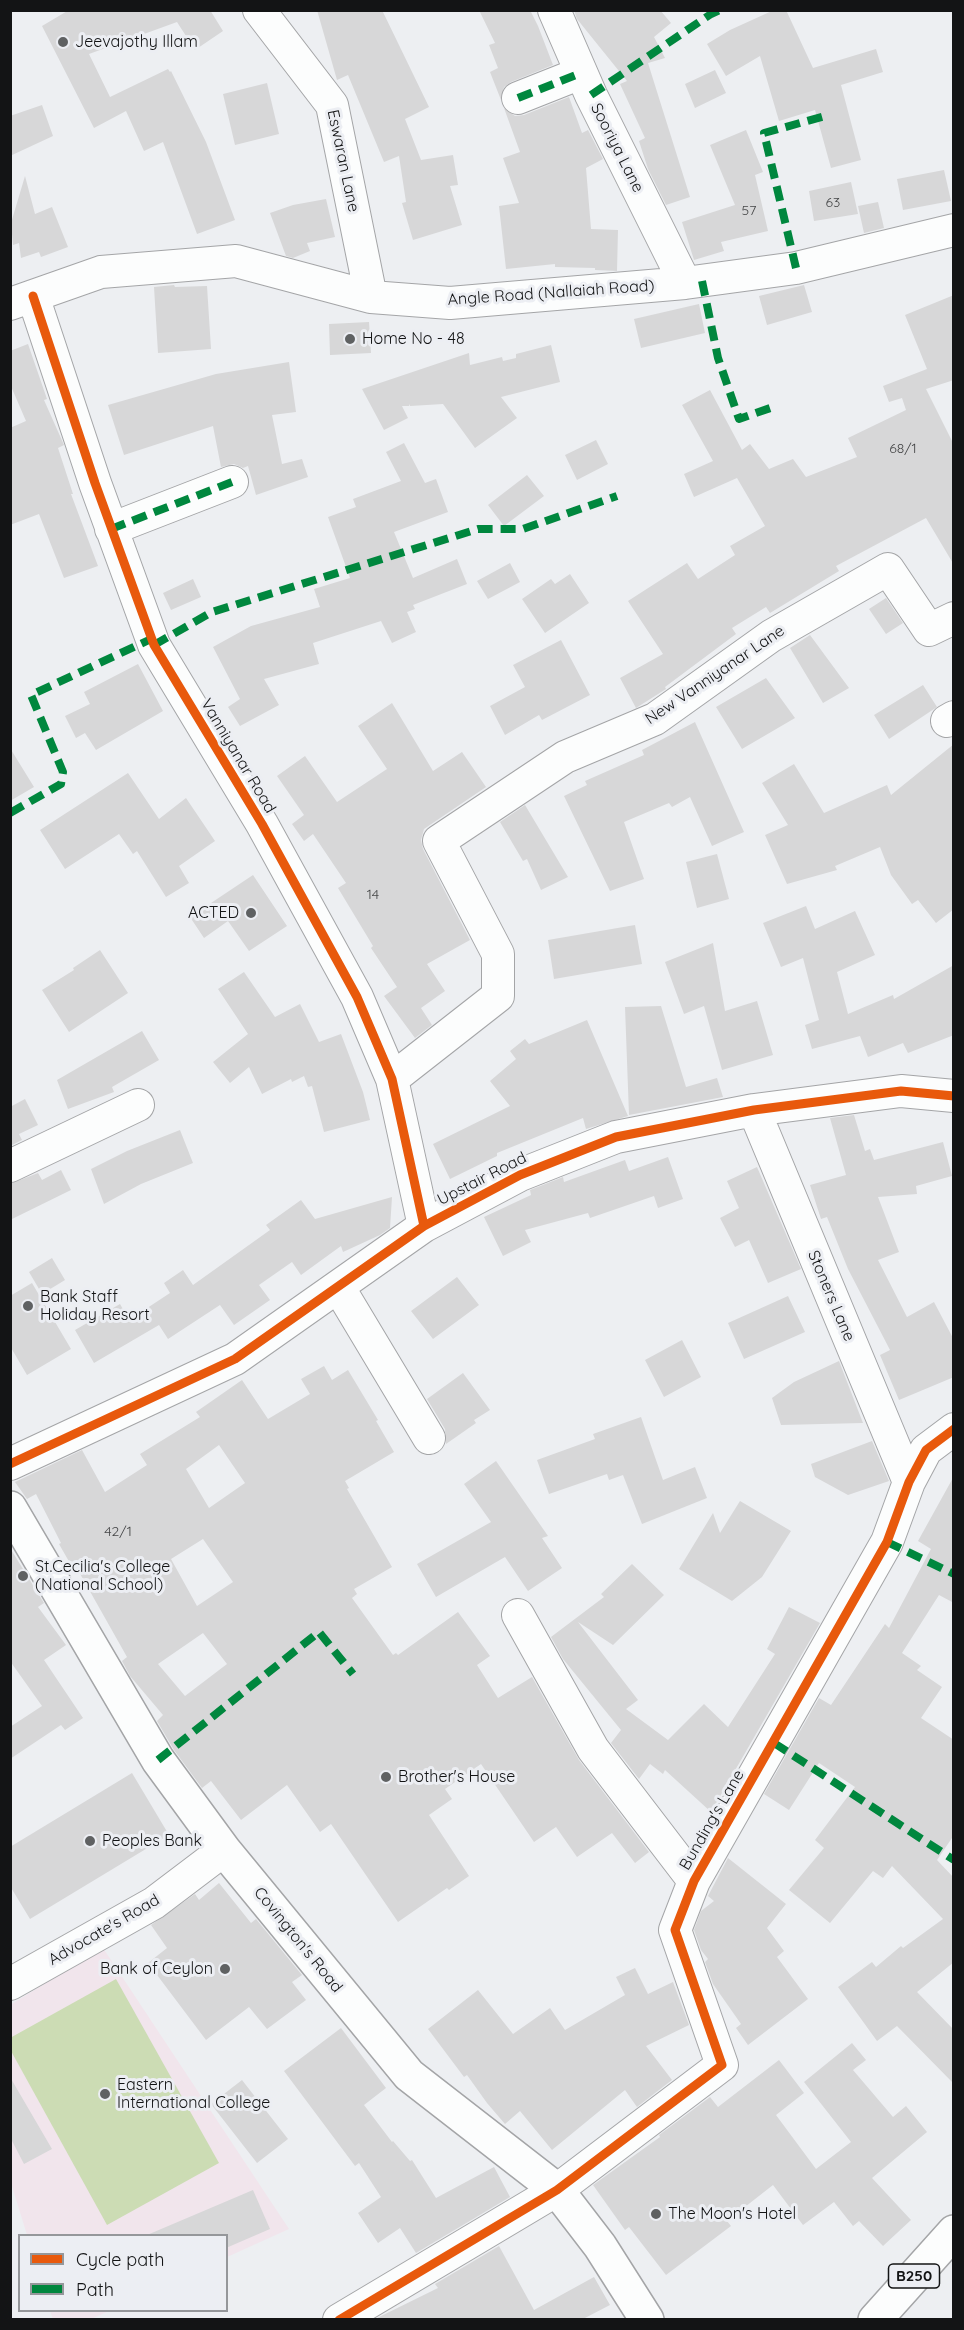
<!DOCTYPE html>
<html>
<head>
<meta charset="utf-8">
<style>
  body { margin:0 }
  #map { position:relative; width:964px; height:2330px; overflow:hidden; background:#edeff2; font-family:Quicksand,sans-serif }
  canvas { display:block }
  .frame { position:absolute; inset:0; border:12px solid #131415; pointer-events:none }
  .legend { position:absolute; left:18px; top:2234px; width:210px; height:78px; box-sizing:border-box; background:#eceef3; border:2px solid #95979a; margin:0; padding:8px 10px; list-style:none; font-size:18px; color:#131415 }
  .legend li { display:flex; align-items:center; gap:12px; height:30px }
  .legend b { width:30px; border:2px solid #95979a }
</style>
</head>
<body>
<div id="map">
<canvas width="964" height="2330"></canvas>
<div class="frame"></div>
<ul class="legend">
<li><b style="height:8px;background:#e8590c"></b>Cycle path</li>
<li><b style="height:8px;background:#00873e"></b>Path</li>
</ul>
</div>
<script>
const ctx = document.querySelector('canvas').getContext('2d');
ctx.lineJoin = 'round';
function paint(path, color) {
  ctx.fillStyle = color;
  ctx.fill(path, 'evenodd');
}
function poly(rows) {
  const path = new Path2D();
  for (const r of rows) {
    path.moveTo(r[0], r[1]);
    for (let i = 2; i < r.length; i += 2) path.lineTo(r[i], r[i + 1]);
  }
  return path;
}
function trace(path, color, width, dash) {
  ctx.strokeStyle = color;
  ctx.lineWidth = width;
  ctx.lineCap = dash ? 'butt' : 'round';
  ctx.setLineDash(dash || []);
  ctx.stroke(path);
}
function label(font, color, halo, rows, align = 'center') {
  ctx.font = font + ' Quicksand,sans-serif';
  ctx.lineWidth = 6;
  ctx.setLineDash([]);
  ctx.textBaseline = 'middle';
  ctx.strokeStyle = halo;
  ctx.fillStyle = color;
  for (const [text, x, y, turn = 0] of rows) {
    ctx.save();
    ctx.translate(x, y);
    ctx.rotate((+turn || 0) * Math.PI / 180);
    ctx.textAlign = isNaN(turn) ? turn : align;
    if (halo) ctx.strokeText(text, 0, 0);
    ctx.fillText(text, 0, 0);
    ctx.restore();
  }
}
const education = poly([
  [103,1948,289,2229,227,2257,226,2236,27,2235,11,2183,10,2005],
  [50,2311,50,2310,109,2311,89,2320,53,2319]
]);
const green = poly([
  [116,1979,219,2163,107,2225,11,2051,10,2038]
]);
const building = poly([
  [69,10,210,10,223,31,195,50,177,22,89,54,110,97,168,69,170,72,171,71,206,142,235,220,197,234,163,142,144,151,126,111,94,128,42,26],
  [317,10,382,10,429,107,405,119,421,160,453,155,458,185,450,186,462,225,413,240,402,203,406,202,399,156,384,162,348,75,337,80],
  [479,10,530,10,538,26,553,65,511,82,504,87,501,100,490,72,498,68,489,45,495,43],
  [574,10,660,10,671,23,654,37,665,58,648,63,690,197,666,205,648,169,639,141,645,138,620,84,627,81,577,19],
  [774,10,786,10,813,68,876,49,883,72,841,85,861,160,831,168,815,110,779,121,760,56,726,76,707,44,730,30],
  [715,70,726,93,695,108,685,84],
  [267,83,279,134,235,145,223,94],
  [569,97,582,133,588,130,603,159,586,168,591,229,618,230,617,271,595,270,595,268,555,267,555,264,506,269,499,206,519,203,503,158,520,152,504,108,515,116,524,115],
  [42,105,53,136,10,156,10,116],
  [746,130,763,172,755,175,768,231,721,242,724,251,694,260,682,222,735,205,710,145],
  [944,170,951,201,903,210,897,179],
  [25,176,35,214,52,207,68,247,41,257,39,252,21,258,19,243,13,245,11,223],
  [851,182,858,214,814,221,809,191],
  [326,199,335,237,307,243,310,251,293,258,286,256,270,213,293,205],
  [878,202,884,228,864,233,858,206],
  [174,285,175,287,207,286,211,349,158,353,154,287],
  [804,285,812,312,767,325,759,296],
  [954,295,954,380,926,389,954,445,954,565,926,518,836,566,839,571,770,613,766,607,732,628,736,634,665,687,666,689,636,708,620,678,663,654,628,601,687,563,698,579,735,555,730,546,765,526,737,478,694,497,684,474,713,461,682,405,710,390,742,450,750,444,769,469,793,459,806,477,857,457,848,438,906,410,902,398,889,402,883,386,927,369,905,315],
  [699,304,705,333,641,348,634,319],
  [369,322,371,353,330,355,329,324],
  [28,344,47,399,44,400,64,445,58,448,73,494,71,494,98,566,64,578,39,514,10,525,10,428,26,421,10,384,10,351],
  [551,345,560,382,501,397,517,418,475,448,443,404,410,406,409,404,409,406,402,406,408,418,384,430,362,389,469,353,470,365,502,357,503,361,516,358,516,354],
  [289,362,296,412,272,415,282,464,302,459,308,477,256,495,248,466,243,468,234,464,221,467,213,426,124,455,108,405,216,374],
  [596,440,608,464,577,480,565,455],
  [404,443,425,483,436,479,448,512,394,532,413,578,457,559,467,584,413,605,415,609,407,612,416,632,392,643,381,621,313,643,319,664,264,679,279,705,240,726,228,707,240,699,213,647,251,626,320,607,314,589,350,578,328,517,356,507,353,499,401,481,386,452],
  [527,475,544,496,504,526,488,505],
  [510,563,520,582,488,599,477,581],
  [570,574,589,603,545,633,522,599,551,579,555,584],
  [193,579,201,597,171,610,163,593],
  [886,598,903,623,886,634,869,609],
  [810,635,849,688,823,703,790,648],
  [561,640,590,695,542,720,539,715,505,735,490,706,525,687,513,665],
  [138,664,163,711,96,750,85,733,76,738,65,716,90,704,84,692],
  [766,678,795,718,742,749,716,707],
  [923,685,937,707,889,739,874,715],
  [392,703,433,771,462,752,486,787,424,829,421,840,423,849,470,940,427,964,445,991,421,1008,432,1025,415,1038,384,996,397,987,371,948,373,946,338,888,346,883,313,834,304,841,292,824,304,815,277,776,305,756,337,802,387,769,358,726],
  [695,722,744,832,712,846,690,797,672,807,669,803,624,822,644,879,610,891,564,796,587,785,585,781,644,755,642,750],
  [954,744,954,909,936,923,918,900,912,904,891,875,880,847,835,866,837,870,787,884,765,835,788,825,762,783,794,764,824,813,887,785,891,795],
  [10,748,34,787,10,801],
  [128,773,159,819,186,798,215,841,179,866,189,883,166,897,137,851,133,854,119,834,65,869,40,830],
  [525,805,568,877,541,890,527,859,523,861,500,822],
  [717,854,729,899,697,908,686,862],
  [253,875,287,926,249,951,228,921,204,938,190,917],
  [806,906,815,929,855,911,875,955,837,972,848,1014,893,995,894,999,954,965,954,1035,908,1053,903,1043,868,1057,860,1036,812,1049,805,1025,819,1020,803,958,781,967,763,923],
  [635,925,642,964,554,979,548,940],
  [713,943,725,1011,757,1001,773,1055,722,1070,704,1006,684,1014,665,962],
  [100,950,128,993,69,1032,42,990,74,970,73,968],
  [244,972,275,1017,300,1004,319,1042,341,1034,363,1092,370,1120,324,1132,312,1086,308,1087,304,1076,292,1082,291,1079,262,1094,249,1067,230,1083,213,1062,248,1034,218,989],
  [661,1006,686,1087,717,1078,723,1097,629,1115,625,1007],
  [587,1020,628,1116,586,1129,583,1118,497,1153,497,1156,450,1179,433,1144,510,1106,490,1081,516,1059,510,1051,525,1039,529,1044],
  [142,1031,159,1060,112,1087,114,1092,68,1109,57,1080],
  [25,1099,38,1125,19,1134,22,1140,10,1146,10,1107],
  [854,1115,865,1151,870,1149,874,1160,943,1142,952,1176,916,1186,917,1194,878,1197,899,1252,878,1260,907,1317,934,1302,954,1340,954,1377,899,1400,880,1355,890,1350,848,1269,827,1217,821,1219,810,1185,846,1175,830,1118],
  [180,1130,193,1163,141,1184,104,1204,91,1169,127,1151],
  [668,1157,683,1199,658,1208,654,1196,590,1218,588,1213,525,1230,531,1242,503,1256,484,1217,531,1195,530,1190,563,1177,564,1182,625,1160,629,1171],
  [757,1167,801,1269,768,1283,749,1240,735,1247,720,1218,739,1208,727,1181],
  [61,1170,71,1190,10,1220,10,1184,38,1173,42,1180],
  [392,1197,390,1228,380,1235,343,1252,341,1246,301,1275,292,1262,259,1285,270,1300,234,1325,220,1305,168,1339,159,1325,94,1363,75,1330,120,1304,129,1320,170,1293,164,1283,183,1270,193,1285,270,1230,266,1225,301,1200,315,1219],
  [52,1258,65,1280,42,1294,29,1272],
  [457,1277,479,1305,433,1339,411,1311],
  [32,1283,71,1349,27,1375,10,1346,10,1296],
  [788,1296,805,1332,744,1359,728,1323],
  [682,1340,701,1377,664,1397,645,1360],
  [839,1361,863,1423,781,1425,772,1398,794,1382],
  [324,1366,332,1380,348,1370,378,1420,376,1421,394,1452,345,1481,349,1488,347,1489,392,1567,354,1589,357,1594,352,1598,393,1655,396,1653,398,1655,458,1612,490,1656,477,1665,498,1698,532,1677,579,1760,649,1852,635,1863,612,1833,577,1857,556,1827,534,1842,481,1764,445,1789,452,1799,429,1815,469,1876,449,1890,447,1888,398,1922,331,1824,320,1832,287,1785,241,1820,211,1781,202,1788,174,1750,157,1721,163,1715,130,1676,122,1661,127,1657,74,1563,71,1565,59,1544,61,1543,36,1494,27,1499,15,1482,82,1450,105,1492,147,1465,140,1454,200,1417,196,1412,242,1380,268,1419,310,1394,301,1379],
  [219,1445,245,1483,209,1508,186,1469],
  [203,1539,233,1582,197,1606,171,1559],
  [203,1633,227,1664,185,1696,158,1664],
  [463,1373,490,1410,474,1420,476,1423,446,1444,445,1429,427,1399],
  [641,1417,663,1480,695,1467,707,1498,642,1524,623,1475,609,1480,607,1474,549,1494,537,1460,595,1439,593,1434],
  [872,1441,889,1481,848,1495,815,1477,811,1464],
  [496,1461,548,1536,542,1538,562,1568,528,1591,505,1557,436,1597,417,1564,491,1522,464,1484],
  [954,1476,954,1603,939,1595,902,1653,921,1666,917,1670,942,1687,921,1718,954,1740,954,1835,937,1860,954,1878,954,1962,917,1992,954,2030,954,2084,897,2026,877,2041,838,1987,872,1962,876,1967,901,1946,903,1948,943,1919,892,1866,883,1878,873,1871,830,1923,789,1890,824,1848,815,1840,855,1787,819,1763,789,1810,764,1794,819,1698,831,1705,885,1624,889,1628,931,1549,918,1541],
  [740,1501,791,1531,762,1577,732,1601,679,1569,713,1513,720,1533],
  [10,1548,44,1603,38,1607,66,1645,44,1660,83,1718,65,1730,61,1725,10,1759,10,1727,42,1706,10,1661],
  [632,1564,664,1595,613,1645,578,1622,638,1700,626,1709,668,1740,704,1704,728,1727,775,1654,767,1649,789,1607,820,1623,711,1812,665,1770,663,1774,650,1764,639,1779,611,1743,621,1730,563,1659,551,1637,604,1597,601,1594],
  [132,1773,169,1835,30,1919,10,1886,10,1847],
  [728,1858,786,1904,767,1928,784,1951,777,1957,808,1999,748,2045,736,2028,741,2024,713,1984,705,1962,708,1959,701,1950,694,1930,701,1911,714,1901,708,1896],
  [219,1883,251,1923,256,1919,302,1975,292,1982,306,2000,267,2029,249,2007,206,2040,148,1963,167,1948,151,1925,195,1894,199,1900],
  [635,1968,648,1994,673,1982,689,2025,646,2046,672,2080,637,2107,625,2090,552,2150,520,2111,505,2124,487,2103,467,2075,464,2077,428,2029,478,1990,513,2034,550,2008,565,2030,625,1995,616,1977],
  [341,2028,386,2088,364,2105,392,2142,393,2141,410,2161,412,2160,436,2198,494,2167,510,2197,416,2253,400,2228,378,2243,358,2213,381,2197,359,2163,355,2166,284,2071],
  [852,2043,866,2060,853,2070,893,2117,906,2106,927,2132,872,2178,911,2220,883,2246,859,2221,853,2226,834,2202,803,2225,773,2185,727,2221,731,2226,666,2275,629,2227,625,2230,593,2185,660,2137,659,2135,710,2097,718,2107,779,2060,804,2093,776,2115,816,2169,851,2142,804,2082],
  [10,2077,52,2149,24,2164,10,2137],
  [242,2080,288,2139,257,2163,211,2104],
  [253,2190,270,2229,226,2248,226,2235,147,2235],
  [499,2246,534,2310,594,2277,610,2305,583,2319,375,2319,438,2288,435,2284]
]);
const minor = poly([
  [259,10,332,105,371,297],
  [554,10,591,95,685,283],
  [518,98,581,73],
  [33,296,95,483,154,645,262,824,357,997,392,1079,424,1226],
  [10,304,101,272,236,261,371,297,450,303,685,283,796,268,954,230],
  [111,529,232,482],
  [947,721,954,717],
  [392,1079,498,996,498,954,439,841,565,757,655,719,771,636,888,569,929,630,954,618],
  [754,1110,909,1482],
  [10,1166,138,1105],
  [339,1288,429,1438],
  [10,1464,235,1359,424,1226,520,1175,616,1137,754,1110,901,1091,954,1096],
  [518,1615,593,1749,694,1881],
  [10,1984,154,1903,224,1850],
  [339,2320,557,2190,722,2065,675,1930,694,1881,887,1542,909,1482,926,1450,954,1429]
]);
const major = poly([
  [10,1508,158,1760,224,1850,409,2075,557,2190,600,2246,647,2320],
  [875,2320,954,2232]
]);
const quiet = poly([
  [591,95,711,14,720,10],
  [518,98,581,73],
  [796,268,764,133,825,116],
  [702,281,718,358,739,419,776,406],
  [111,529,232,482],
  [154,645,212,612,478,529,523,529,617,496],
  [10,813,61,784,63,772,31,695,151,639],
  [887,1542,954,1574],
  [774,1743,954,1860],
  [158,1760,319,1632,353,1674]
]);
const cycleway = poly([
  [33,296,95,483,154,645,262,824,357,997,392,1079,424,1226],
  [10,1464,235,1359,424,1226,520,1175,616,1137,754,1110,901,1091,954,1096],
  [339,2320,557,2190,722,2065,675,1930,694,1881,887,1542,909,1482,926,1450,954,1429]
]);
const markers = [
  [63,42,6,"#5f6162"],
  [350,339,6,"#5f6162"],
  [251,913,6,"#5f6162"],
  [28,1306,6,"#5f6162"],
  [23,1576,6,"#5f6162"],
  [386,1777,6,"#5f6162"],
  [90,1841,6,"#5f6162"],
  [225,1969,6,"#5f6162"],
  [105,2094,6,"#5f6162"],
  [656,2214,6,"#5f6162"]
];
const numberNames = [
  ["63",833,203],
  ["57",749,211],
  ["68/1",903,449],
  ["14",373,895],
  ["42/1",118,1532]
];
const shields = [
  [914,2276,51]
];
const shieldNames = [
  ["B250",914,2276]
];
const poiNames = [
  ["Jeevajothy Illam",75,42],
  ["Home No - 48",362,339],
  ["ACTED",239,913,"right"],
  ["Bank Staff",40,1297],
  ["Holiday Resort",40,1315],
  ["St.Cecilia's College",35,1567],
  ["(National School)",35,1585],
  ["Brother's House",398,1777],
  ["Peoples Bank",102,1841],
  ["Bank of Ceylon",213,1969,"right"],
  ["Eastern",117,2085],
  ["International College",117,2103],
  ["The Moon's Hotel",668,2214]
];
const streetNames = [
  ["Sooriya Lane",617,148,63],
  ["Eswaran Lane",343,161,78],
  ["Angle Road (Nallaiah Road)",551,293,-4],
  ["New Vanniyanar Lane",715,675,-34],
  ["Vanniyanar Road",238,756,59],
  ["Upstair Road",482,1179,-27],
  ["Stoners Lane",831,1296,67],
  ["Bunding's Lane",712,1820,-60],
  ["Advocate's Road",104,1930,-30],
  ["Covington's Road",298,1940,51]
];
paint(education, '#f1e5ec');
paint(green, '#ccdcb4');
paint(building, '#d7d7d8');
trace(minor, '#a4a5a7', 34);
trace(major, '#a4a5a7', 36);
trace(minor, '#fcfdfd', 32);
trace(major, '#fcfdfd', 33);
trace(quiet, '#00873e', 8, [15, 8]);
trace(cycleway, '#e8590c', 9);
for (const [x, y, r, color] of markers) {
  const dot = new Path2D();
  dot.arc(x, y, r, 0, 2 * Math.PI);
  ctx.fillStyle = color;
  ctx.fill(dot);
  trace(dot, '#eceef3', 2);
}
label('14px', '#454647', null, numberNames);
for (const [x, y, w] of shields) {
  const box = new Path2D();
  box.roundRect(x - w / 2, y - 12, w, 24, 4.5);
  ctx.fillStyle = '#eceef3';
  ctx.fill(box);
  trace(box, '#131415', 1.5);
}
label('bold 15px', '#131415', null, shieldNames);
label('16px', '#131415', '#eceef3', poiNames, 'left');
label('16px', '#131415', '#eceef3', streetNames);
</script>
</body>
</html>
